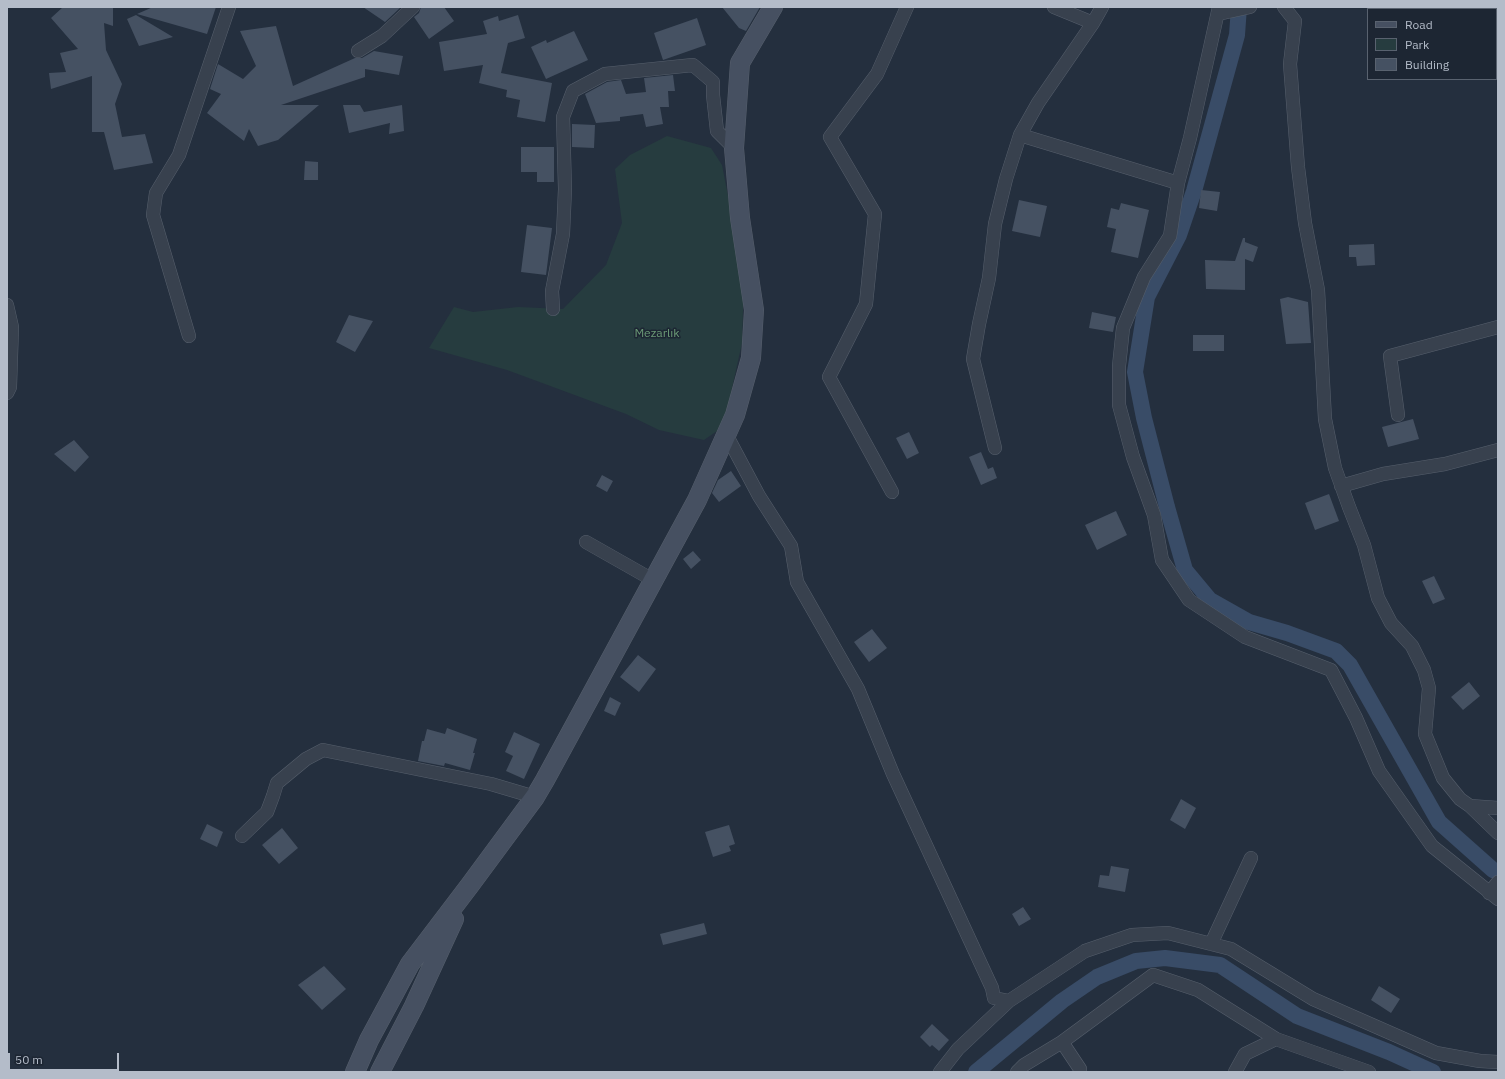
<!DOCTYPE html>
<html>
<head>
<meta charset="utf-8">
<style>
  body { margin:0 }
  #map { position:relative; width:1505px; height:1079px; overflow:hidden; background:#242f3e; font-family:"IBM Plex Sans",sans-serif }
  canvas { display:block }
  .frame { position:absolute; inset:0; border:8px solid #b4bcc9; pointer-events:none }
  .legend { position:absolute; left:1367px; top:8px; width:130px; height:72px; box-sizing:border-box; background:#1d2633; border:1px solid #59626f; margin:0; padding:5px 7px; list-style:none; font-size:12px; color:#b4bcc9 }
  .legend li { display:flex; align-items:center; gap:8px; height:20px }
  .legend b { width:20px; border:1px solid #59626f }
  .scale { position:absolute; left:8px; top:1053px; width:111px; height:18px; box-sizing:border-box; border:2px solid #b4bcc9; border-top:0; padding-left:5px; font-size:12px; line-height:14px; white-space:nowrap; color:#b4bcc9; -webkit-text-stroke:3px #1d2633; paint-order:stroke }
</style>
</head>
<body>
<div id="map">
<canvas width="1505" height="1079"></canvas>
<div class="frame"></div>
<ul class="legend">
<li><b style="height:5px;background:#465061"></b>Road</li>
<li><b style="height:11px;background:#263c3f"></b>Park</li>
<li><b style="height:11px;background:#455162"></b>Building</li>
</ul>
<div class="scale">50 m</div>
</div>
<script>
const ctx = document.querySelector('canvas').getContext('2d');
ctx.lineJoin = 'round';
function paint(path, color) {
  ctx.fillStyle = color;
  ctx.fill(path, 'evenodd');
}
function poly(rows) {
  const path = new Path2D();
  for (const r of rows) {
    path.moveTo(r[0], r[1]);
    for (let i = 2; i < r.length; i += 2) path.lineTo(r[i], r[i + 1]);
  }
  return path;
}
function trace(path, color, width, dash) {
  ctx.strokeStyle = color;
  ctx.lineWidth = width;
  ctx.lineCap = dash ? 'butt' : 'round';
  ctx.setLineDash(dash || []);
  ctx.stroke(path);
}
function label(font, color, halo, rows, align = 'center') {
  ctx.font = font + ' "IBM Plex Sans",sans-serif';
  ctx.lineWidth = 3;
  ctx.setLineDash([]);
  ctx.textBaseline = 'middle';
  ctx.strokeStyle = halo;
  ctx.fillStyle = color;
  for (const [text, x, y, turn = 0] of rows) {
    ctx.save();
    ctx.translate(x, y);
    ctx.rotate((+turn || 0) * Math.PI / 180);
    ctx.textAlign = isNaN(turn) ? turn : align;
    if (halo) ctx.strokeText(text, 0, 0);
    ctx.fillText(text, 0, 0);
    ctx.restore();
  }
}
const green = poly([
  [667,136,711,148,722,165,744,278,742,343,727,411,717,431,704,440,659,430,626,414,507,370,429,348,454,307,473,312,518,307,563,309,606,265,622,223,615,169,630,155]
]);
const canal = poly([
  [1239,7,1237,35,1194,191,1179,235,1147,297,1135,372,1144,418,1167,507,1185,570,1210,600,1249,622,1287,633,1336,651,1350,665,1439,822,1493,870,1498,872],
  [976,1072,1062,1001,1097,977,1136,961,1165,958,1220,965,1297,1016,1389,1052,1433,1072]
]);
const building = poly([
  [63,7,113,7,113,26,104,23,106,50,122,84,115,104,122,137,145,134,153,163,114,170,104,132,92,132,92,76,51,89,49,73,66,72,60,53,78,49,51,18],
  [153,7,216,7,207,34,137,14],
  [363,7,401,7,385,22],
  [421,7,444,7,454,21,429,39,414,17,419,13],
  [722,7,760,7,746,31,739,28],
  [136,15,173,37,139,46,127,19],
  [518,15,525,38,508,43,501,73,552,83,545,122,517,117,520,100,506,97,507,90,479,83,483,65,444,71,439,42,487,34,483,21,498,16,499,21],
  [697,18,706,45,663,60,654,33],
  [276,26,293,86,355,58,362,58,374,51,403,56,399,75,365,69,365,77,281,105,319,105,278,140,258,146,249,129,244,141,207,113,221,94,210,89,218,64,243,79,256,66,240,31],
  [574,31,588,60,546,79,531,47,546,40,547,43],
  [673,75,675,91,668,91,669,107,660,107,663,124,646,127,643,114,620,117,620,121,596,123,585,94,607,82,621,80,626,94,646,92,644,78],
  [343,105,360,105,364,112,402,105,404,131,389,134,390,123,349,133],
  [572,124,595,125,594,148,572,147],
  [521,147,554,147,554,182,537,182,537,172,521,172],
  [305,161,318,162,318,180,304,180],
  [1201,190,1220,192,1217,211,1199,208],
  [1019,200,1047,206,1040,237,1012,231],
  [1121,203,1149,210,1138,258,1111,252,1116,229,1107,227,1111,208,1119,210],
  [527,225,552,228,546,275,521,272],
  [1243,238,1245,238,1245,242,1258,247,1253,262,1245,259,1245,290,1206,289,1205,260,1235,261],
  [1374,244,1375,265,1357,266,1356,257,1349,257,1349,245],
  [1288,297,1308,302,1311,343,1286,344,1280,299],
  [1092,312,1116,317,1113,332,1089,328],
  [349,315,373,321,355,352,336,342],
  [1193,335,1224,335,1224,351,1193,351],
  [1413,419,1419,439,1388,447,1382,427],
  [909,432,919,453,907,459,896,438],
  [74,440,89,457,75,472,54,454],
  [981,452,988,469,993,467,997,478,981,485,969,457],
  [731,471,741,486,719,502,712,493,718,480],
  [602,475,613,481,607,492,596,486],
  [1329,494,1339,521,1315,530,1305,503],
  [1116,511,1127,535,1097,550,1085,525],
  [693,551,701,560,691,569,683,559],
  [1434,576,1445,599,1433,604,1422,581],
  [872,629,887,648,869,662,854,642],
  [638,655,656,669,639,692,620,677],
  [1469,682,1480,696,1463,710,1451,697],
  [610,697,621,703,615,716,604,711],
  [447,728,477,739,473,753,475,753,470,770,445,763,444,766,418,761,422,741,424,741,427,729,445,734],
  [514,732,540,744,524,779,506,771,513,756,505,752],
  [1181,799,1196,808,1185,829,1170,820],
  [207,824,223,832,217,847,200,839],
  [729,825,735,844,729,846,731,851,713,857,705,832],
  [282,828,298,848,279,864,262,845],
  [1111,866,1129,869,1125,892,1098,887,1100,875,1109,876],
  [1023,907,1031,919,1019,926,1012,914],
  [704,923,707,934,663,945,660,934],
  [324,966,346,989,322,1010,298,985],
  [1379,986,1400,999,1391,1013,1371,1000],
  [932,1024,949,1040,939,1051,932,1045,930,1047,920,1037]
]);
const street = poly([
  [1054,7,1093,23],
  [1219,7,1190,138,1178,183,1170,236,1144,277,1123,328,1119,366,1119,405,1133,457,1154,515,1162,560,1189,600,1245,637,1331,670,1356,718,1379,771,1432,846,1498,899],
  [1284,7,1295,21,1290,64,1298,167,1305,223,1318,290,1325,419,1335,468,1349,507,1364,545,1378,598,1391,623,1412,646,1424,670,1429,688,1425,734,1443,778,1460,799,1470,806,1498,833],
  [1218,14,1250,7],
  [358,51,382,36,413,7],
  [1020,135,1178,183],
  [7,305,12,327,10,387,7,393],
  [553,309,552,291,563,234,565,189,563,117,573,91,605,74,693,65,713,82,713,95,717,131,734,148],
  [189,336,153,215,156,193,179,155,229,7],
  [1398,415,1390,356,1498,327],
  [726,434,759,496,791,546,797,582,858,689,893,774,992,988,994,998,1009,1001],
  [995,448,973,359,979,324,989,278,995,224,1006,179,1020,135,1038,103,1093,23,1102,7],
  [1341,486,1383,474,1445,464,1498,450],
  [892,492,829,377,866,304,875,214,830,137,877,74,907,7],
  [586,542,653,580],
  [1470,806,1498,808],
  [242,836,267,812,273,796,277,783,306,759,323,750,491,784,535,797],
  [1489,893,1498,882],
  [1211,944,1251,858],
  [1062,1042,1153,975,1198,990,1276,1039],
  [940,1072,958,1049,1009,1001,1085,951,1132,935,1168,933,1231,949,1313,999,1436,1053,1480,1061,1498,1062],
  [1017,1072,1024,1065,1062,1042,1080,1069],
  [1235,1072,1245,1054,1276,1039,1369,1072]
]);
const secondary = poly([
  [355,1072,369,1040,410,964,470,885,535,797,545,780,697,500,735,415,751,358,754,310,740,218,734,148,740,63,773,7],
  [380,1072,414,1006,454,919]
]);
const parkNames = [
  ["Mezarlık",657,334]
];
paint(green, '#263c3f');
trace(canal, '#394c67', 16);
paint(building, '#455162');
trace(street, '#565f6c', 14);
trace(secondary, '#565f6c', 20);
trace(street, '#38414e', 13);
trace(secondary, '#465061', 19);
label('12px', '#6b9a76', '#1d2633', parkNames);
</script>
</body>
</html>
